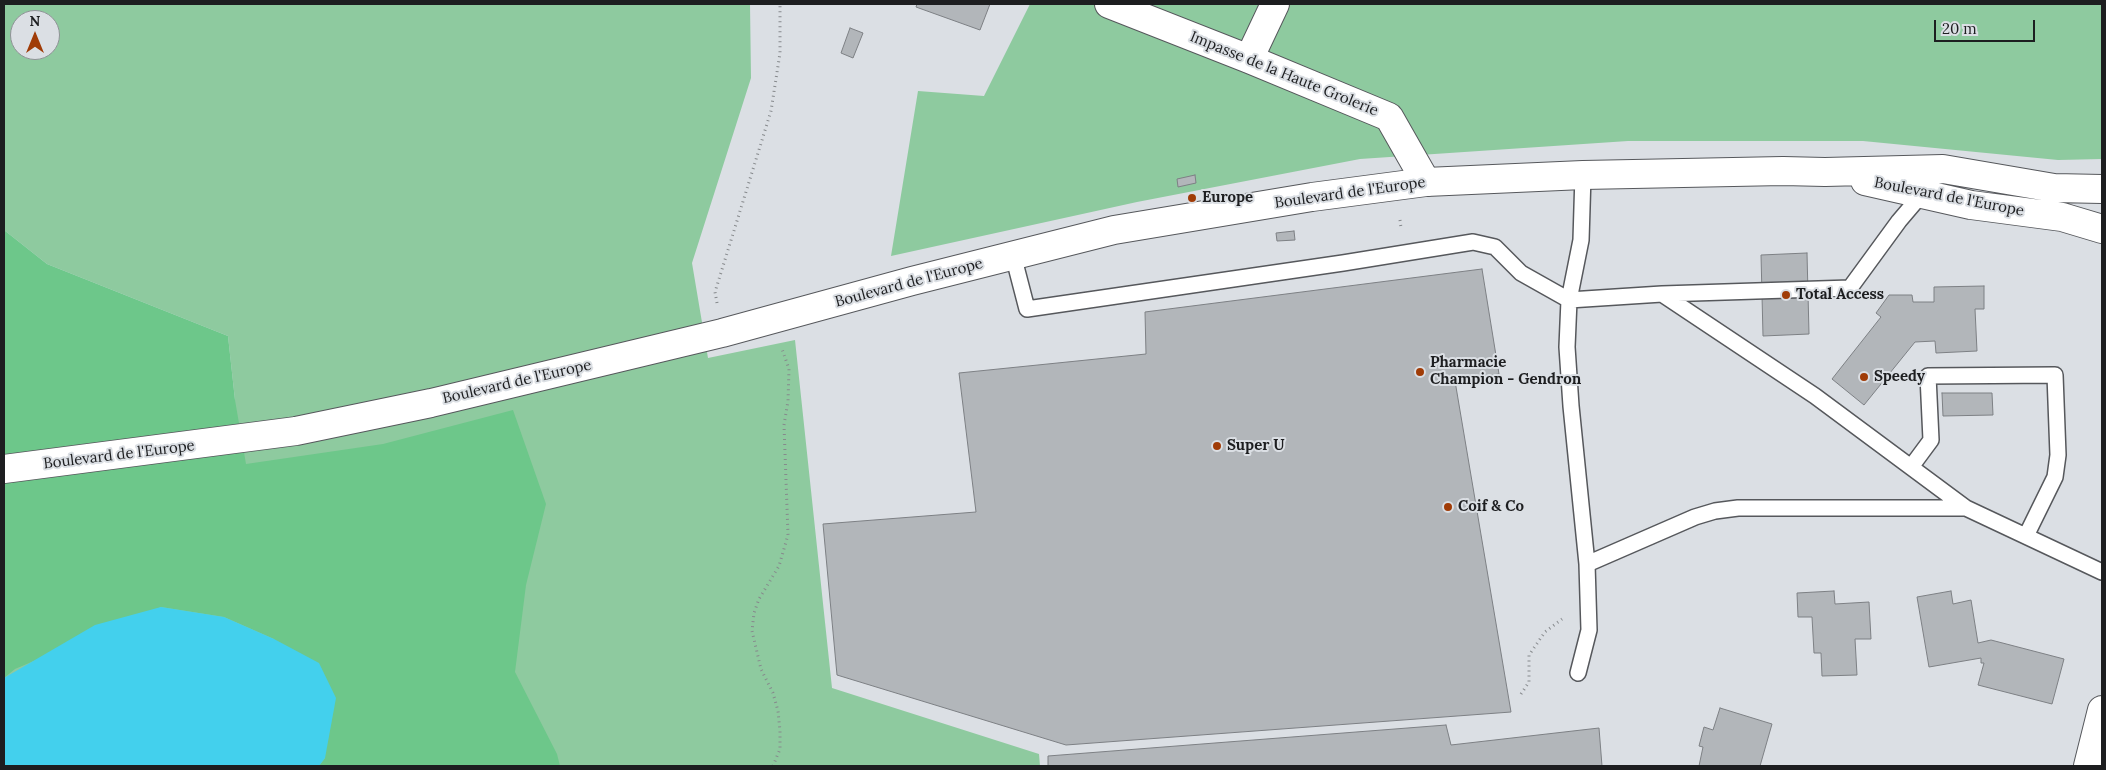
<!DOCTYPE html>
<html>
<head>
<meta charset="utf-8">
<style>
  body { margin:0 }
  #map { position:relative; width:2106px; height:770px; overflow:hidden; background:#dbdfe4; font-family:Lora,serif }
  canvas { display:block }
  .frame { position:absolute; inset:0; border:5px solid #1d1e20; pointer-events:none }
  .north { position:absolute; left:10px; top:10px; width:50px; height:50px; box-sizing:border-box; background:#dbdfe4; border:1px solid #8f9296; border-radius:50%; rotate:0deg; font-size:14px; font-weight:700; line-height:20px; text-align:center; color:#1d1e20 }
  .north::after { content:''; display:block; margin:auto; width:18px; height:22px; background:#a03c07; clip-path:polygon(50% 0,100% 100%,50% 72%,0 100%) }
  .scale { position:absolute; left:1934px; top:20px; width:101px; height:22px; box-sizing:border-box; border:2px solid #1d1e20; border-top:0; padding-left:6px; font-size:15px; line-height:18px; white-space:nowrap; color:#1d1e20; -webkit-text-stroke:4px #dbdfe4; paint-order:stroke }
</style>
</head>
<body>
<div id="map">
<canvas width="2106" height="770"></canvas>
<div class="frame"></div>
<div class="north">N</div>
<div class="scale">20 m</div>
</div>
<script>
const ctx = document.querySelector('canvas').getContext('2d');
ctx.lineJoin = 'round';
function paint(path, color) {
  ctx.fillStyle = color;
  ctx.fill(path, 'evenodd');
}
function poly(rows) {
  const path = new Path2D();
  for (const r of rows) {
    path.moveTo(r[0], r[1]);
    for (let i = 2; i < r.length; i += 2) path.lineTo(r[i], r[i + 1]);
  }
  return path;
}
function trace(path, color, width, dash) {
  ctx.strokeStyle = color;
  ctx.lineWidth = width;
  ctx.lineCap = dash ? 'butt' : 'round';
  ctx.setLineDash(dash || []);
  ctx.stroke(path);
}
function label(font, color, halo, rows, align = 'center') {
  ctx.font = font + ' Lora,serif';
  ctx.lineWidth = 4;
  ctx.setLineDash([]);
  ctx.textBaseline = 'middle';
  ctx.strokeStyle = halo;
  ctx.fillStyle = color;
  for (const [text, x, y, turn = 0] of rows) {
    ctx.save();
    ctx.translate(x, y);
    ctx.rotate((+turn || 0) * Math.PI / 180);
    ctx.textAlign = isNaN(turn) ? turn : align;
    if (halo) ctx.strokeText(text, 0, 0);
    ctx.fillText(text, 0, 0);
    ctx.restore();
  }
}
const green = poly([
  [4,4,750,4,751,78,692,263,708,358,795,340,832,688,1039,754,1040,766,4,766,4,520,235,400,228,336,47,264,4,230],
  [20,20,50,20,50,50,20,50],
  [1030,4,2102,4,2102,159,2058,160,1863,141,1628,141,1360,159,1137,202,891,256,918,91,984,96]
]);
const forest = poly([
  [4,230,47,264,228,336,235,400,246,464,383,444,513,410,546,504,526,585,515,672,557,754,560,766,319,766,325,758,274,639,224,617,161,607,15,669,4,678]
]);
const water = poly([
  [161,607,224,617,274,639,319,663,336,698,325,758,319,766,4,766,4,678,95,625]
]);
const building = poly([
  [917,4,990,4,980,30,916,7,917,4],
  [850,28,863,33,853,58,841,53,850,28],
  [1195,175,1196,183,1178,187,1177,179,1195,175],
  [1294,231,1295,240,1277,241,1276,233,1294,231],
  [1807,253,1809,334,1763,336,1761,255,1807,253],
  [1482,269,1499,374,1455,381,1511,712,1066,745,837,675,823,524,976,512,959,373,1146,354,1145,312,1482,269],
  [1984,286,1984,309,1975,309,1977,351,1936,353,1935,341,1915,342,1864,405,1832,379,1881,317,1876,313,1889,295,1912,295,1913,302,1934,302,1934,287,1984,286],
  [1942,393,1992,393,1993,415,1943,416,1942,393],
  [1834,591,1835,604,1869,602,1871,639,1855,639,1857,675,1822,676,1821,653,1814,653,1812,617,1798,617,1797,593,1834,591],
  [1951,591,1953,604,1971,600,1978,643,1991,640,2064,659,2052,704,1978,685,1984,663,1981,663,1981,658,1929,667,1917,597,1951,591],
  [1720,708,1772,724,1760,766,1699,766,1703,747,1699,746,1704,727,1713,730,1720,708],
  [1446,725,1451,745,1599,728,1602,766,1048,766,1048,756,1446,725]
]);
const path = poly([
  [1400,220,1401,228],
  [717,303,715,292,771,111,780,53,780,4],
  [1521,694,1529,682,1529,655,1545,632,1562,619],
  [773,766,780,749,780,731,778,711,773,693,761,669,752,631,754,613,759,599,779,566,788,535,784,425,788,401,789,369,782,349]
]);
const service = poly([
  [1013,255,1027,309,1343,263,1473,242,1495,247,1521,273,1569,300,1662,294,1850,288,1899,221,1922,194],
  [1662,294,1815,396,1966,508],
  [1911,467,1931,440,1928,376,2055,375,2058,455,2055,477,2026,536],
  [1587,564,1695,517,1715,511,1738,508,1966,508,2102,572],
  [1578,673,1589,630,1587,564,1571,406,1567,347,1569,300,1581,240,1583,175]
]);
const minor = poly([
  [1109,4,1249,59,1389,117,1426,182],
  [1249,59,1275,4]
]);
const tertiary = poly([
  [1865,181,1971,205,2062,217,2102,229],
  [4,469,296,431,431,403,722,333,912,281,1114,230,1312,197,1426,182,1583,175,1783,171,1825,172,1943,169,2054,188,2102,189],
  [2088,766,2102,710]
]);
const markers = [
  [1192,198,5,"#a03c07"],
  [1786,295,5,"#a03c07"],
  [1420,372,5,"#a03c07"],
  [1864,377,5,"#a03c07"],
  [1217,446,5,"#a03c07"],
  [1448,507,5,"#a03c07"]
];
const streetNames = [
  ["Impasse de la Haute Grolerie",1284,74,22],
  ["Boulevard de l'Europe",1350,193,-8],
  ["Boulevard de l'Europe",1949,197,11],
  ["Boulevard de l'Europe",909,283,-15],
  ["Boulevard de l'Europe",517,382,-13],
  ["Boulevard de l'Europe",119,455,-7]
];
const poiNames = [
  ["Europe",1202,198],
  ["Total Access",1796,295],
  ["Pharmacie",1430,363],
  ["Champion - Gendron",1430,380],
  ["Speedy",1874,377],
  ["Super U",1227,446],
  ["Coif & Co",1458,507]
];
paint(green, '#8eca9f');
paint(forest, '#6dc78a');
paint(water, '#43d0ed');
paint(building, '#b2b6ba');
trace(building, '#7d8084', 1);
trace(service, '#56585c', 18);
trace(minor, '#56585c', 30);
trace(tertiary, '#56585c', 30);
trace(path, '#86898c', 3, [1, 4]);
trace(service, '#fff', 15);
trace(minor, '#fff', 28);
trace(tertiary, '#fff', 28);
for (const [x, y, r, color] of markers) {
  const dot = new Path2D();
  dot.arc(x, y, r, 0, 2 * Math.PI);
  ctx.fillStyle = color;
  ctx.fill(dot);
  trace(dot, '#dbdfe4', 2);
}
label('15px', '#1d1e20', '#dbdfe4', streetNames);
label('bold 15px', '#1d1e20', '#dbdfe4', poiNames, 'left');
</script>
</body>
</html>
